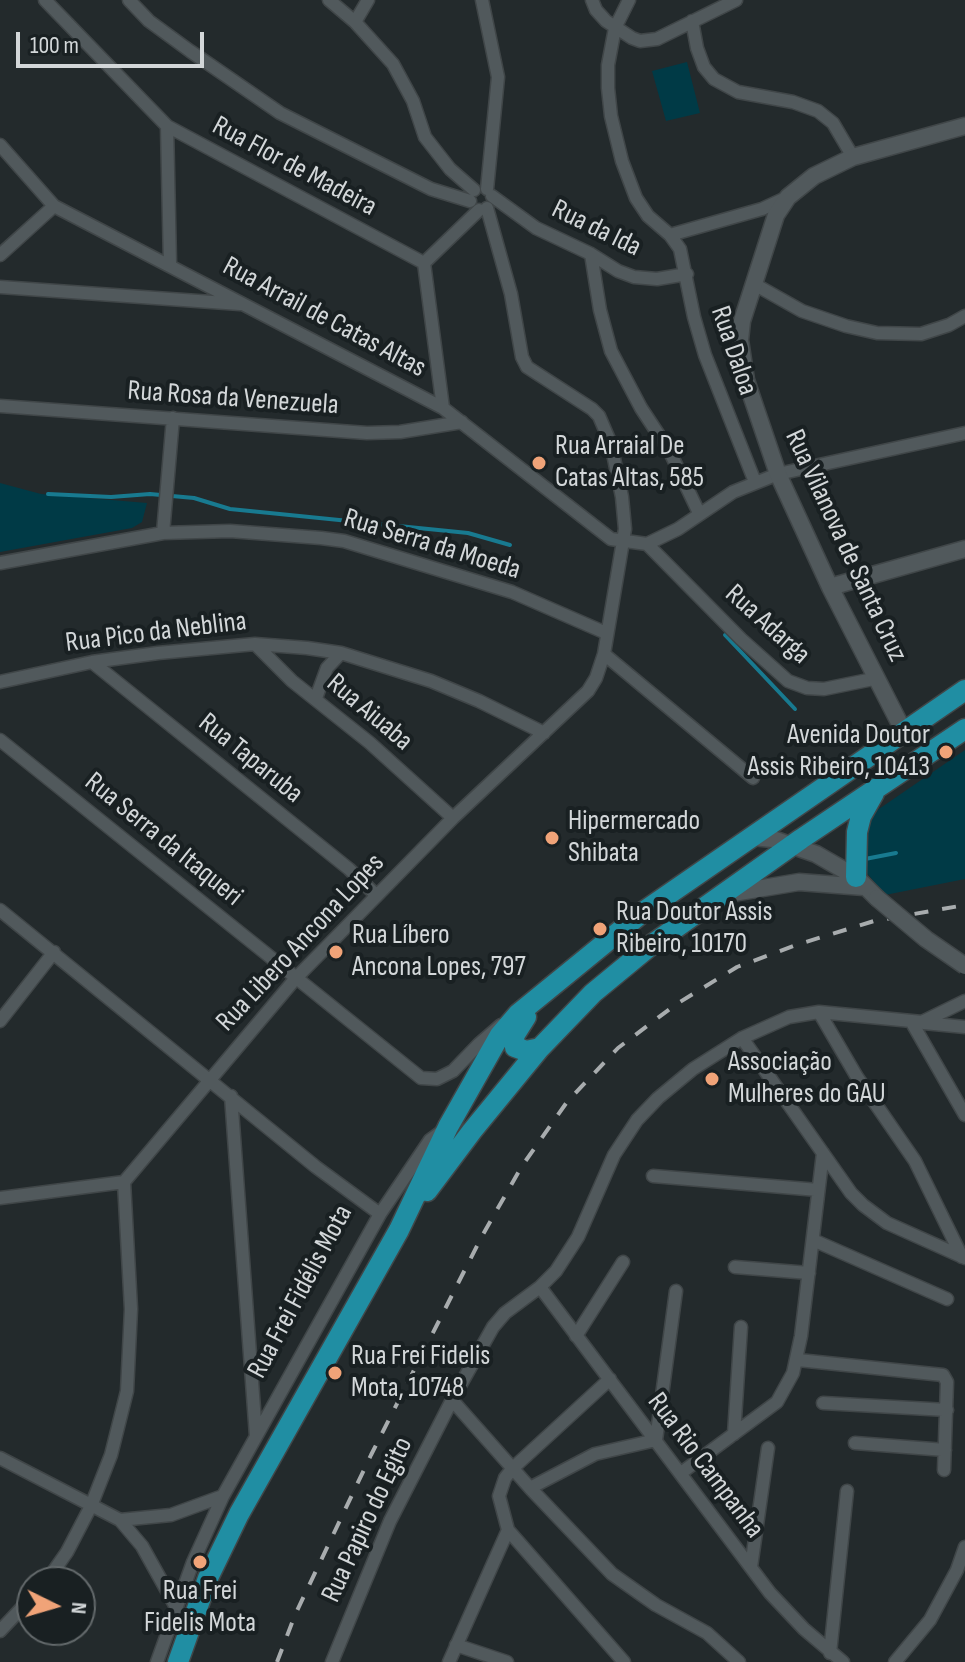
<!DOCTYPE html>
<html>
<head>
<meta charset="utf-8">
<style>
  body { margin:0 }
  #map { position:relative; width:965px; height:1662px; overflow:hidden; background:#232a2c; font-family:"Sofia Sans Condensed",sans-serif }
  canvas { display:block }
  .north { position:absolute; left:16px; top:1566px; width:80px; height:80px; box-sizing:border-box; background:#192022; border:2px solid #63696b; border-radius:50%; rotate:95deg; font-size:22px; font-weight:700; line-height:32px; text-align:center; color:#d3d7d9 }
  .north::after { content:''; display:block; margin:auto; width:28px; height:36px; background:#f0a378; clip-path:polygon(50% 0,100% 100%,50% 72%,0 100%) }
  .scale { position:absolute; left:16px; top:32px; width:188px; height:36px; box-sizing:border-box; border:4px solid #d3d7d9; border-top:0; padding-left:10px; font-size:24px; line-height:28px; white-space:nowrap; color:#d3d7d9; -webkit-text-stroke:6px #192022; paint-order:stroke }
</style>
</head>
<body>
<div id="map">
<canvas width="965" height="1662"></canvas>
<div class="north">N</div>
<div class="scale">100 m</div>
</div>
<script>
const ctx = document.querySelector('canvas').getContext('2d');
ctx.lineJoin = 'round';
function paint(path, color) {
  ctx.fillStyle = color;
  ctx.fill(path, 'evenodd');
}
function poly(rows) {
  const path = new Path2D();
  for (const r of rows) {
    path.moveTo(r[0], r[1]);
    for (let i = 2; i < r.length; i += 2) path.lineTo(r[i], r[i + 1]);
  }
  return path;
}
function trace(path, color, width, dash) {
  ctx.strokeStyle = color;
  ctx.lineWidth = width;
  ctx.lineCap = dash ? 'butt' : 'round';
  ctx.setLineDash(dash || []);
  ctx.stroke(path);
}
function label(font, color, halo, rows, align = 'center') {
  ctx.font = font + ' "Sofia Sans Condensed",sans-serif';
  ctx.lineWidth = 8;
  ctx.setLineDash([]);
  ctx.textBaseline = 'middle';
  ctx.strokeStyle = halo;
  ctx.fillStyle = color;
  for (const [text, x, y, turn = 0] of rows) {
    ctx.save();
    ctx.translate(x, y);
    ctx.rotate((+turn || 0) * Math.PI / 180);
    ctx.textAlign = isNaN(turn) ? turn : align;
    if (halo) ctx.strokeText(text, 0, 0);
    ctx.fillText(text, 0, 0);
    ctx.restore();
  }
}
const green = poly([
  [687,62,700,113,666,121,652,71],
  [0,483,41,494,147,503,142,522,132,528,0,552],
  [965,750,965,879,885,895,866,872,855,848,873,813]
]);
const stream = poly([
  [48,494,111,497,150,494,194,498,230,509,468,533,510,545],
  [725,635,795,709],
  [865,859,896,853]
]);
const minor = poly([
  [45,0,167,126,424,263],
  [129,0,149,21,190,51,280,113,431,189,470,201],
  [329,0,355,22,393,64,413,101,425,137,450,169,474,190],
  [482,0,498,77,487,189],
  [592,0,596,10,606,21,632,38,640,41,657,39,736,0],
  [629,0,615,28,608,65,608,88,611,116,622,161,636,198,648,216,670,235,762,209,788,197],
  [692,21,697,48,704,67,714,79,738,92,793,102,818,111,833,123,853,157],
  [355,22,368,0],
  [167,126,170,264],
  [0,145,54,206,443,408,611,539,647,544,678,529,733,492,778,474,965,433],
  [492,196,536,228,591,254,618,271,634,277,657,279,687,274],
  [670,235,680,249,694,317,705,355,755,482],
  [591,254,600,310,611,351,641,408,670,452,699,513],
  [0,255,54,206],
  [424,263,443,408],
  [424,263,479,210],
  [754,284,802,311,846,326,877,333,921,334,949,325,965,316],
  [0,287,240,304],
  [0,406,367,433,400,432,462,422],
  [163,533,173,418],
  [647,544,741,639,788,681,807,688,824,689,878,678],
  [0,563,163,533,230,531,321,538,344,541,512,592,606,633],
  [255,644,292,681,370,743,453,818],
  [604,654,753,778],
  [92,662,349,869,376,895],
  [0,682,92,662,158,653,255,644,307,648,341,653,431,681,479,701,544,733],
  [316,698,327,668,341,653],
  [0,740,421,1078,437,1079,453,1071,479,1044,501,1025],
  [0,910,316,1167,380,1214],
  [819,1012,857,1077,915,1161,962,1257],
  [0,1021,54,952],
  [911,1021,965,1115],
  [924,1023,965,1027],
  [742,1038,851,1193,863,1205,887,1223,965,1258],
  [231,1096,256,1436],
  [653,1176,818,1190],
  [0,1198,124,1182,296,978,453,818,588,691,596,678,604,654,625,529,622,497,611,444,599,416,592,409,527,367,522,357,511,294,487,208],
  [813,1240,947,1299],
  [735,1267,809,1273],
  [540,1287,770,1593,804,1629,843,1662],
  [576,1336,623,1262],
  [798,1360,943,1375,947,1382,944,1470],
  [452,1400,530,1488,612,1574,656,1605,707,1633,739,1662],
  [823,1403,947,1410],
  [734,1434,741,1327],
  [855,1443,945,1450],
  [0,1458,120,1520,142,1546,176,1607],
  [681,1473,777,1402,793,1373,801,1336,823,1153],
  [530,1488,595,1454,656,1440,676,1291],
  [120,1520,171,1515,223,1496],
  [508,1530,624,1662],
  [751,1567,768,1448],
  [46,1582,67,1552,91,1506,111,1455,127,1391,131,1309,124,1182],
  [0,1631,32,1597],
  [456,1645,507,1662],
  [830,1653,847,1491],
  [157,1662,193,1562,223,1496,380,1214,430,1140,441,1132],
  [332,1662,390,1521,452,1400,493,1327,505,1313,540,1287,556,1271,578,1237,614,1155,637,1120,658,1098,693,1069,742,1038,789,1017,819,1012,922,1022,965,1001],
  [449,1662,508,1530,499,1496,505,1478,513,1468,610,1379],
  [895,1662,930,1620,957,1570,965,1547]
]);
const tertiary = poly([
  [830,587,965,549],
  [904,732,830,587,778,474,746,380,740,340,742,321,776,215,788,197,814,176,853,157,965,126],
  [752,837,773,839,816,854,856,877,877,898],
  [727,894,799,882,864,887]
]);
const primary = poly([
  [856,877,857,832,861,816,874,793],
  [526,1017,514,1036,515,1047,526,1051,540,1048],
  [427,1191,472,1131,540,1048,593,993,650,946,801,839,965,729],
  [178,1662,208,1578,239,1514,399,1230,448,1127,500,1035,518,1014,643,912,965,690]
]);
const rail = poly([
  [277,1662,295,1615,371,1455,482,1236,522,1166,567,1102,618,1048,675,1005,737,967,796,945,874,921,965,905]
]);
const tertiaryBridge = poly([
  [877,898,926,939,965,966]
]);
const markers = [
  [539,463,8,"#f0a378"],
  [946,752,8,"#f0a378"],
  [552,838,8,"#f0a378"],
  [600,929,8,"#f0a378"],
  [336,952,8,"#f0a378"],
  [712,1079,8,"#f0a378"],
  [335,1373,8,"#f0a378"],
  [200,1562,8,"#f0a378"]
];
const streetNames = [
  ["Rua Flor de Madeira",294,167,28],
  ["Rua da Ida",596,229,26],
  ["Rua Arrail de Catas Altas",324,318,28],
  ["Rua Daloa",733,351,71],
  ["Rua Rosa da Venezuela",233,399,4],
  ["Rua Serra da Moeda",432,545,17],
  ["Rua Vilanova de Santa Cruz",845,546,65],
  ["Rua Adarga",767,625,42],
  ["Rua Pico da Neblina",156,633,-7],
  ["Rua Aiuaba",369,713,40],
  ["Rua Taparuba",250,759,39],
  ["Rua Serra da Itaqueri",163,840,39],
  ["Rua Libero Ancona Lopes",301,943,-47],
  ["Rua Frei Fidélis Mota",301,1292,-62],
  ["Rua Rio Campanha",705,1466,53],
  ["Rua Papiro do Egito",368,1520,-65]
];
const poiNames = [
  ["Rua Arraial De",555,447],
  ["Catas Altas, 585",555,479],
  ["Avenida Doutor",930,736,"right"],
  ["Assis Ribeiro, 10413",930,768,"right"],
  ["Hipermercado",568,822],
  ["Shibata",568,854],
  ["Rua Doutor Assis",616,913],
  ["Ribeiro, 10170",616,945],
  ["Rua Líbero",352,936],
  ["Ancona Lopes, 797",352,968],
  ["Associação",728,1063],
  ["Mulheres do GAU",728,1095],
  ["Rua Frei Fidelis",351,1357],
  ["Mota, 10748",351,1389],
  ["Rua Frei",200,1592,"center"],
  ["Fidelis Mota",200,1624,"center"]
];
paint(green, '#003a46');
trace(stream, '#187a90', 4);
trace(minor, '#404648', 15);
trace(tertiary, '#404648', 19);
trace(primary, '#404648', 23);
trace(minor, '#51595c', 12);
trace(tertiary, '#51595c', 16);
trace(primary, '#208ea3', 20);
trace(rail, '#a8acae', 4, [14, 14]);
trace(tertiaryBridge, '#404648', 19, []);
trace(tertiaryBridge, '#51595c', 16);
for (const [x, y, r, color] of markers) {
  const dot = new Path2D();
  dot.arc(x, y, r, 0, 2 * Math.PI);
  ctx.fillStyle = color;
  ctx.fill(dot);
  trace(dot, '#192022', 3);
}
label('28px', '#d3d7d9', '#192022', streetNames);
label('28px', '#d3d7d9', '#192022', poiNames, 'left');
</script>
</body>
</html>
